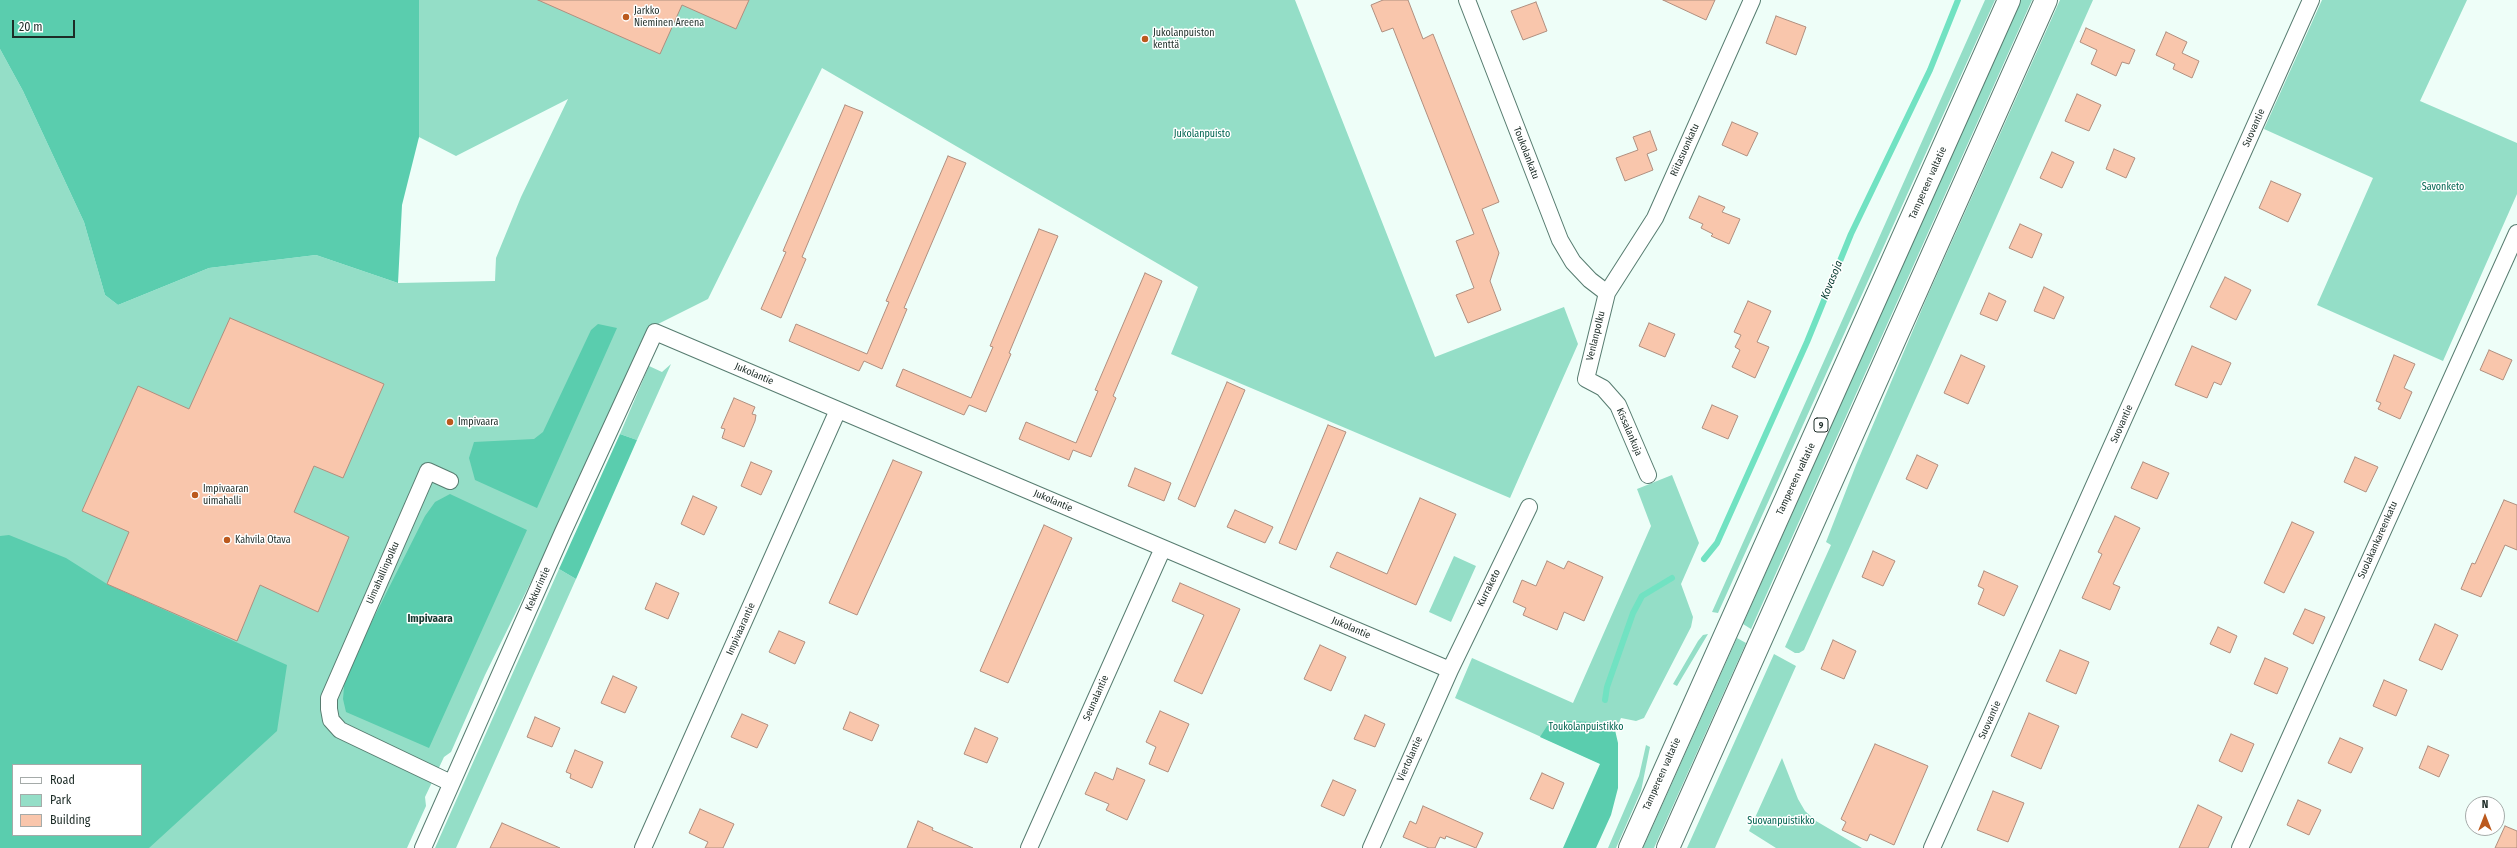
<!DOCTYPE html>
<html>
<head>
<meta charset="utf-8">
<style>
  body { margin:0 }
  #map { position:relative; width:2517px; height:848px; overflow:hidden; background:#eefef8; font-family:"Fira Sans Condensed",sans-serif }
  canvas { display:block }
  .legend { position:absolute; left:12px; top:764px; width:130px; height:72px; box-sizing:border-box; background:#fff; border:1px solid #a5aba9; margin:0; padding:5px 7px; list-style:none; font-size:12px; color:#1d2c27 }
  .legend li { display:flex; align-items:center; gap:8px; height:20px }
  .legend b { width:20px; border:1px solid #a5aba9 }
  .north { position:absolute; left:2465px; top:796px; width:40px; height:40px; box-sizing:border-box; background:#fff; border:1px solid #a5aba9; border-radius:50%; rotate:0deg; font-size:11px; font-weight:700; line-height:16px; text-align:center; color:#1d2c27 }
  .north::after { content:''; display:block; margin:auto; width:14px; height:18px; background:#bb591d; clip-path:polygon(50% 0,100% 100%,50% 72%,0 100%) }
  .scale { position:absolute; left:12px; top:20px; width:63px; height:18px; box-sizing:border-box; border:2px solid #1d2c27; border-top:0; padding-left:5px; font-size:12px; line-height:14px; white-space:nowrap; color:#1d2c27; -webkit-text-stroke:3px #fff; paint-order:stroke }
</style>
</head>
<body>
<div id="map">
<canvas width="2517" height="848"></canvas>
<ul class="legend">
<li><b style="height:5px;background:#fff"></b>Road</li>
<li><b style="height:11px;background:#94dec7"></b>Park</li>
<li><b style="height:11px;background:#f9c6ac"></b>Building</li>
</ul>
<div class="north">N</div>
<div class="scale">20 m</div>
</div>
<script>
const ctx = document.querySelector('canvas').getContext('2d');
ctx.lineJoin = 'round';
function paint(path, color) {
  ctx.fillStyle = color;
  ctx.fill(path, 'evenodd');
}
function poly(rows) {
  const path = new Path2D();
  for (const r of rows) {
    path.moveTo(r[0], r[1]);
    for (let i = 2; i < r.length; i += 2) path.lineTo(r[i], r[i + 1]);
  }
  return path;
}
function trace(path, color, width, dash) {
  ctx.strokeStyle = color;
  ctx.lineWidth = width;
  ctx.lineCap = dash ? 'butt' : 'round';
  ctx.setLineDash(dash || []);
  ctx.stroke(path);
}
function label(font, color, halo, rows, align = 'center') {
  ctx.font = font + ' "Fira Sans Condensed",sans-serif';
  ctx.lineWidth = 3;
  ctx.setLineDash([]);
  ctx.textBaseline = 'middle';
  ctx.strokeStyle = halo;
  ctx.fillStyle = color;
  for (const [text, x, y, turn = 0] of rows) {
    ctx.save();
    ctx.translate(x, y);
    ctx.rotate((+turn || 0) * Math.PI / 180);
    ctx.textAlign = isNaN(turn) ? turn : align;
    if (halo) ctx.strokeText(text, 0, 0);
    ctx.fillText(text, 0, 0);
    ctx.restore();
  }
}
const green = poly([
  [0,0,1295,0,1435,357,1564,307,1578,344,1510,498,1171,354,1198,287,822,68,708,299,658,324,485,675,451,752,444,757,425,797,426,806,407,848,0,848,0,49,23,91,84,222,105,295,118,305,209,268,316,255,398,283,495,281,496,258,521,197,568,99,456,156,419,137,399,175],
  [13,765,141,765,141,835,13,835],
  [1985,0,1995,0,1718,613,1712,612],
  [2020,0,2032,0,1751,629,1743,624],
  [2060,0,2093,0,1804,650,1799,653,1795,653,1785,647,1831,545,1826,542,1856,465,1927,297],
  [2322,0,2467,0,2420,101,2517,143,2517,194,2443,361,2317,305,2373,178,2264,129],
  [671,364,637,440,620,434,649,366,662,372],
  [1672,475,1699,543,1681,584,1693,617,1691,627,1644,718,1636,721,1621,718,1601,764,1455,698,1472,658,1573,703,1651,526,1637,489],
  [1454,556,1476,566,1451,622,1429,612],
  [559,569,576,579,482,790,456,848,435,848],
  [1708,634,1677,686,1673,684,1698,641,1703,635],
  [1737,638,1746,643,1654,848,1643,848],
  [1774,654,1796,666,1715,848,1687,848],
  [1646,745,1650,747,1641,791,1616,848,1608,848,1639,776],
  [1782,758,1798,799,1805,811,1816,821,1862,848,1776,848,1749,831]
]);
const forest = poly([
  [0,0,419,0,419,137,402,205,398,283,316,255,209,268,118,305,105,295,84,222,23,91,0,49],
  [598,324,617,328,537,508,475,480,469,458,474,442,534,439,543,432,591,330],
  [620,434,637,440,576,579,559,569],
  [450,494,527,530,429,748,346,712,343,699,345,675,425,516,435,502],
  [9,535,66,558,107,584,287,665,277,731,149,848,0,848,0,536],
  [13,765,141,765,141,835,13,835],
  [1567,721,1591,722,1615,730,1618,743,1618,788,1611,815,1596,848,1563,848,1600,764,1540,737,1547,726]
]);
const stream = poly([
  [1704,559,1717,543,1807,342,1851,234,1930,70,1958,0],
  [1605,700,1607,687,1633,613,1642,596,1672,578]
]);
const building = poly([
  [538,0,749,0,736,29,682,5,660,54,538,0],
  [1383,0,1408,0,1423,39,1433,34,1499,202,1482,209,1499,253,1490,281,1501,310,1468,323,1456,295,1474,288,1456,241,1474,234,1393,28,1382,32,1371,5,1383,0],
  [1663,0,1715,0,1706,20,1663,0],
  [1536,2,1547,31,1523,40,1511,11,1536,2],
  [1776,16,1806,27,1796,55,1766,43,1776,16],
  [2086,28,2135,50,2129,64,2122,62,2116,76,2091,64,2097,50,2080,42,2086,28],
  [2166,32,2187,42,2182,53,2199,61,2192,78,2173,69,2175,64,2156,55,2166,32],
  [2077,94,2101,105,2089,131,2065,121,2077,94],
  [845,105,863,112,802,257,806,259,781,318,761,309,786,252,783,251,845,105],
  [1732,122,1758,133,1747,156,1722,145,1732,122],
  [1650,131,1657,150,1647,154,1653,170,1625,181,1616,158,1638,150,1633,137,1650,131],
  [2114,149,2135,158,2126,178,2106,169,2114,149],
  [2052,152,2074,162,2062,188,2040,178,2052,152],
  [948,156,966,163,904,308,907,309,882,369,864,361,859,371,789,341,796,324,867,354,889,302,886,301,948,156],
  [2271,181,2301,194,2288,222,2259,208,2271,181],
  [1699,196,1725,207,1722,212,1740,219,1729,244,1711,236,1713,234,1701,228,1703,224,1689,218,1699,196],
  [2020,224,2042,234,2032,258,2009,248,2020,224],
  [1039,229,1058,236,1009,353,1011,354,986,412,969,405,964,415,896,386,903,369,971,398,993,347,990,346,1039,229],
  [1145,273,1162,281,1113,396,1116,398,1091,457,1073,450,1069,460,1019,439,1026,422,1076,443,1098,391,1095,390,1145,273],
  [2225,277,2251,290,2236,320,2210,307,2225,277],
  [2044,287,2064,297,2054,319,2034,311,2044,287],
  [1989,293,2006,301,1997,321,1980,314,1989,293],
  [1748,301,1771,311,1757,342,1769,347,1755,378,1732,367,1740,350,1735,347,1741,335,1734,332,1748,301],
  [230,318,384,384,343,478,314,466,294,512,349,537,318,612,260,585,237,641,107,584,129,532,82,511,138,386,189,409,230,318],
  [1649,323,1675,334,1665,357,1639,346,1649,323],
  [2192,346,2231,363,2221,385,2214,382,2207,398,2175,385,2192,346],
  [2489,350,2512,360,2503,380,2480,370,2489,350],
  [1961,355,1985,366,1968,404,1944,393,1961,355],
  [2394,355,2415,364,2404,388,2412,392,2400,419,2378,409,2381,403,2376,401,2394,355],
  [1227,382,1245,390,1195,507,1178,499,1227,382],
  [734,398,755,407,752,414,756,415,755,421,744,447,722,438,725,429,721,428,734,398],
  [1712,405,1738,416,1728,439,1702,428,1712,405],
  [1328,425,1346,432,1296,550,1279,543,1328,425],
  [1917,455,1938,465,1927,489,1906,479,1917,455],
  [2355,457,2378,467,2366,492,2344,482,2355,457],
  [893,460,922,472,857,615,829,603,893,460],
  [751,462,772,471,761,495,741,486,751,462],
  [2143,462,2169,473,2157,499,2131,488,2143,462],
  [1135,468,1171,483,1164,501,1128,486,1135,468],
  [693,496,717,507,704,535,681,524,693,496],
  [1420,498,1456,514,1416,605,1330,567,1337,552,1387,574,1420,498],
  [2504,500,2517,505,2517,550,2505,545,2481,597,2461,589,2472,563,2475,564,2504,500],
  [1235,510,1273,527,1265,543,1227,527,1235,510],
  [2115,516,2140,528,2113,584,2120,587,2110,610,2082,598,2102,554,2098,552,2115,516],
  [2292,522,2314,532,2284,593,2264,583,2292,522],
  [1044,525,1072,538,1008,683,980,671,1044,525],
  [1873,551,1895,561,1883,586,1862,577,1873,551],
  [1547,561,1564,569,1568,561,1603,577,1584,621,1564,612,1557,630,1523,615,1526,608,1513,602,1522,580,1536,586,1547,561],
  [1984,571,2018,586,2004,616,1978,604,1984,589,1978,586,1984,571],
  [656,583,679,593,668,619,645,609,656,583],
  [1180,583,1240,609,1202,694,1174,681,1204,615,1172,601,1180,583],
  [2305,609,2325,617,2313,644,2293,634,2305,609],
  [2435,624,2458,635,2442,670,2419,660,2435,624],
  [2218,627,2237,636,2230,653,2210,644,2218,627],
  [779,631,805,642,795,664,769,652,779,631],
  [1833,640,1856,651,1844,679,1821,669,1833,640],
  [1320,645,1346,657,1331,691,1304,679,1320,645],
  [2060,650,2089,662,2076,694,2046,681,2060,650],
  [2265,658,2288,668,2277,694,2254,684,2265,658],
  [613,676,637,687,625,713,601,703,613,676],
  [2384,680,2407,690,2396,716,2373,706,2384,680],
  [1160,711,1189,724,1168,772,1149,764,1156,747,1146,742,1160,711],
  [850,712,879,725,872,741,843,729,850,712],
  [2029,713,2059,726,2041,769,2011,756,2029,713],
  [742,714,768,725,757,748,731,737,742,714],
  [1365,715,1385,724,1375,747,1354,739,1365,715],
  [535,717,560,728,552,747,527,737,535,717],
  [975,728,998,738,987,763,964,754,975,728],
  [2231,734,2254,744,2242,772,2219,761,2231,734],
  [2340,738,2363,748,2351,773,2328,763,2340,738],
  [1875,744,1928,766,1894,845,1870,834,1867,841,1842,830,1846,822,1841,819,1875,744],
  [2428,746,2449,755,2439,777,2419,768,2428,746],
  [575,750,603,762,592,788,570,778,571,774,566,772,575,750],
  [1117,768,1145,780,1127,820,1106,810,1109,804,1085,794,1095,772,1113,780,1117,768],
  [1542,773,1564,783,1553,809,1530,799,1542,773],
  [1333,780,1356,790,1344,816,1321,806,1333,780],
  [1993,791,2024,803,2008,842,1977,830,1993,791],
  [2298,800,2321,810,2309,835,2287,825,2298,800],
  [2198,805,2222,817,2208,848,2179,848,2198,805],
  [1423,806,1483,833,1476,848,1446,836,1445,839,1440,837,1435,848,1429,848,1403,837,1410,821,1416,824,1423,806],
  [700,809,734,824,723,848,705,848,708,842,689,833,700,809],
  [918,821,933,828,932,830,973,848,907,848,918,821],
  [502,823,560,848,490,848,502,823],
  [2505,826,2517,831,2517,848,2495,848,2505,826]
]);
const minor = poly([
  [1467,0,1560,240,1573,262,1590,280,1607,293],
  [1648,475,1618,405,1603,388,1586,379,1607,293,1655,218,1752,0],
  [450,481,428,471,329,698,329,709,331,720,340,730,451,783],
  [423,848,563,532,655,332,1450,670],
  [643,848,838,410],
  [1029,848,1163,548],
  [1371,848,1450,670,1529,507],
  [1932,848,2311,0],
  [2240,848,2517,233]
]);
const trunk = poly([
  [1630,848,2009,0],
  [1668,848,2046,0]
]);
const markers = [
  [626,17,4,"#bb591d"],
  [1145,39,4,"#bb591d"],
  [450,422,4,"#bb591d"],
  [195,495,4,"#bb591d"],
  [227,540,4,"#bb591d"]
];
const shields = [
  [1821,425,14]
];
const shieldNames = [
  ["9",1821,425]
];
const poiNames = [
  ["Jarkko",634,11],
  ["Nieminen Areena",634,23],
  ["Jukolanpuiston",1153,33],
  ["kenttä",1153,45],
  ["Impivaara",458,422],
  ["Impivaaran",203,489],
  ["uimahalli",203,501],
  ["Kahvila Otava",235,540]
];
const streetNames = [
  ["Suovantie",2254,128,-66],
  ["Riitasuonkatu",1685,150,-66],
  ["Toukolankatu",1526,153,69],
  ["Tampereen valtatie",1928,183,-66],
  ["Venlanpolku",1596,336,-76],
  ["Jukolantie",754,374,23],
  ["Suovantie",2122,424,-66],
  ["Kissalankuja",1629,432,67],
  ["Tampereen valtatie",1796,479,-65],
  ["Jukolantie",1053,501,23],
  ["Suolakankareenkatu",2378,540,-66],
  ["Uimahallinpolku",383,573,-66],
  ["Kurraketo",1489,588,-64],
  ["Kekkurintie",538,589,-66],
  ["Jukolantie",1351,628,23],
  ["Impivaarantie",741,629,-66],
  ["Seunalantie",1096,698,-66],
  ["Suovantie",1990,720,-66],
  ["Viertolantie",1410,759,-66],
  ["Tampereen valtatie",1662,774,-66]
];
const parkNames = [
  ["Jukolanpuisto",1202,134],
  ["Savonketo",2443,187],
  ["Toukolanpuistikko",1586,727],
  ["Suovanpuistikko",1781,821]
];
const waterNames = [
  ["Kovasoja",1832,280,-68]
];
const neighbourhoodNames = [
  ["Impivaara",430,619]
];
paint(green, '#94dec7');
paint(forest, '#5acdae');
trace(stream, '#71e2c2', 6);
paint(building, '#f9c6ac');
trace(building, '#b08f7f', 1);
trace(minor, '#577c70', 18);
trace(trunk, '#577c70', 24);
trace(minor, '#fff', 16);
trace(trunk, '#fff', 22);
for (const [x, y, r, color] of markers) {
  const dot = new Path2D();
  dot.arc(x, y, r, 0, 2 * Math.PI);
  ctx.fillStyle = color;
  ctx.fill(dot);
  trace(dot, '#fff', 1.5);
}
for (const [x, y, w] of shields) {
  const box = new Path2D();
  box.roundRect(x - w / 2, y - 7, w, 14, 3);
  ctx.fillStyle = '#fff';
  ctx.fill(box);
  trace(box, '#1d2c27', 1);
}
label('bold 9px', '#1d2c27', null, shieldNames);
label('10px', '#1d2c27', '#fff', poiNames, 'left');
label('10px', '#1d2c27', '#fff', streetNames);
label('10px', '#006450', '#fff', parkNames);
label('italic 11px', '#00362a', '#fff', waterNames);
label('bold 11px', '#153a30', '#fff', neighbourhoodNames);
</script>
</body>
</html>
